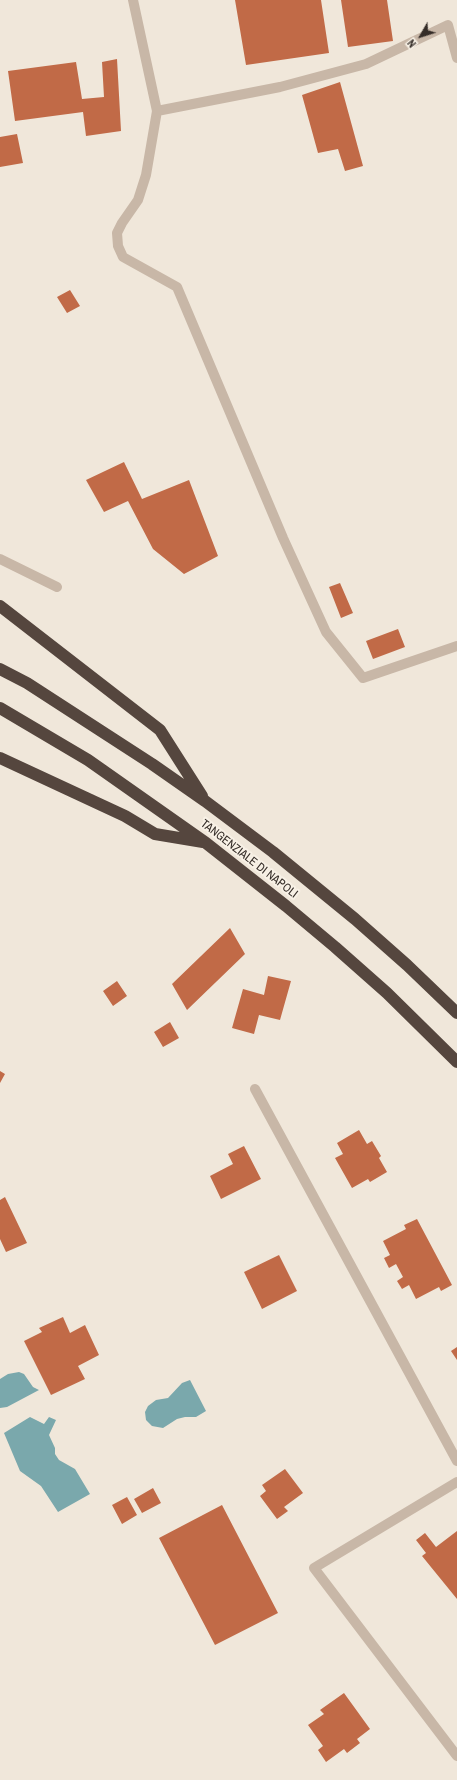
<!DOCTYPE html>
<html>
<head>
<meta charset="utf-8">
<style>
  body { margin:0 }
  #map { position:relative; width:457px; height:1780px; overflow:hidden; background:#f0e7da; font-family:"Archivo Narrow",sans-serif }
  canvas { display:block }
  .north { position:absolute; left:401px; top:16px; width:40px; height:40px; -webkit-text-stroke:3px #f8f1e6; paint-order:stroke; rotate:231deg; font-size:11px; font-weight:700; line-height:16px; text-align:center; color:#342c27 }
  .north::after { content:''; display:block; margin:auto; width:14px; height:18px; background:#342c27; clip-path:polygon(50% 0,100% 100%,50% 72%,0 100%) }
</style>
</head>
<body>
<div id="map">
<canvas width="457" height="1780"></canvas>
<div class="north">N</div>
</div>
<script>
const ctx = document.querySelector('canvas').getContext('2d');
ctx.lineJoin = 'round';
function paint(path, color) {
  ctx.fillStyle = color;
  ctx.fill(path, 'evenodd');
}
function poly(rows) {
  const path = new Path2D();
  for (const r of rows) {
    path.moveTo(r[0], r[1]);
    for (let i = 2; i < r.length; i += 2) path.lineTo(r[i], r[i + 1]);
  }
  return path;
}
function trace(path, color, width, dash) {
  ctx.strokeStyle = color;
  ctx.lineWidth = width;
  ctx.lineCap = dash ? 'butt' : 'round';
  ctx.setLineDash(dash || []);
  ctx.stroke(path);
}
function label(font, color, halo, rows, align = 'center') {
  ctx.font = font + ' "Archivo Narrow",sans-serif';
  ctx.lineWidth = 4;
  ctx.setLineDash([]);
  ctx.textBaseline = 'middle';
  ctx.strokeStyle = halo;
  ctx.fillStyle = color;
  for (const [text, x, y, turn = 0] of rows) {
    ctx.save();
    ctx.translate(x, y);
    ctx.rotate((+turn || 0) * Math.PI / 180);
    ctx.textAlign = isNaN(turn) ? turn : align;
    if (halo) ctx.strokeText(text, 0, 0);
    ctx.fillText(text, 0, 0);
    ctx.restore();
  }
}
const water = poly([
  [19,1372,24,1374,33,1387,39,1390,7,1407,0,1408,0,1379,8,1374],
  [190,1380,206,1411,196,1417,185,1417,177,1419,163,1428,152,1426,146,1420,145,1412,148,1406,156,1400,168,1398,182,1383],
  [30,1417,44,1424,49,1417,56,1420,49,1435,55,1448,55,1454,59,1460,75,1469,90,1494,58,1512,41,1486,20,1471,4,1433]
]);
const building = poly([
  [235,0,321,0,329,53,246,65],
  [341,0,387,0,393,41,348,47],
  [117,59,121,131,86,136,83,112,15,121,8,71,76,62,82,99,104,97,102,62],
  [340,82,363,166,345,171,338,149,318,153,302,95],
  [17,134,23,163,0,167,0,137],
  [70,290,80,306,67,313,57,297],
  [124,462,142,499,189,480,218,556,184,574,153,549,128,501,104,512,86,480],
  [340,583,353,613,341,618,329,587],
  [398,629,405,647,373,659,366,641],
  [230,928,245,954,187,1010,172,984],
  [268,976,291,981,280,1020,259,1015,254,1034,232,1028,243,989,264,995],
  [117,981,127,996,113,1006,103,991],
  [170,1022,179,1038,163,1047,154,1032],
  [0,1071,5,1074,0,1083],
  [359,1130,367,1144,372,1141,381,1156,379,1158,387,1172,370,1182,368,1179,352,1188,335,1158,343,1154,337,1143],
  [244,1146,261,1179,221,1199,210,1176,233,1164,228,1154],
  [5,1197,27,1243,6,1252,0,1239,0,1200],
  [417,1219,452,1285,441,1291,439,1287,416,1299,409,1285,402,1289,397,1281,403,1277,396,1264,389,1268,384,1258,390,1255,383,1241,406,1229,404,1225],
  [279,1255,297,1291,262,1309,244,1272],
  [63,1317,70,1333,85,1325,99,1355,78,1366,85,1379,51,1395,24,1341,42,1332,39,1328],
  [457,1347,457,1360,451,1351],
  [285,1469,303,1493,284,1507,288,1511,277,1519,260,1496,266,1491,262,1485],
  [153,1488,161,1503,142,1513,134,1499],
  [127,1497,137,1515,122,1524,112,1505],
  [222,1505,278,1613,215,1645,159,1538],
  [457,1531,457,1599,422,1556,426,1553,416,1540,425,1533,436,1547],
  [344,1693,370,1729,357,1739,360,1743,347,1753,344,1749,326,1762,318,1750,323,1746,308,1725,324,1714,320,1710]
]);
const service = poly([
  [457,58,448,25,366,64,280,87,157,111,146,175,138,200,122,223,117,233,118,246,123,257,177,287,283,538,326,632,363,678,457,646],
  [0,559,57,587]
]);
const minor = poly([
  [133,0,157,111],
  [255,1089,457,1461],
  [457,1482,314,1568,457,1756]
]);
const motorway = poly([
  [0,606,160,730,202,796],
  [0,669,27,683,152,764,205,801,273,852,355,919,407,965,457,1013],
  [0,708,88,760,206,843,286,906,335,947,387,993,457,1062],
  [0,758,125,816,155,834,203,842]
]);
const streetNames = [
  ["TANGENZIALE DI NAPOLI",249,859,38]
];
paint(water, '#7aa8ac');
paint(building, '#c16a47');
trace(service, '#c8b7a7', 10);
trace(minor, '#c8b7a7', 10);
trace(motorway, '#55463e', 12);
label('12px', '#342c27', '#f8f1e6', streetNames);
</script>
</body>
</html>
